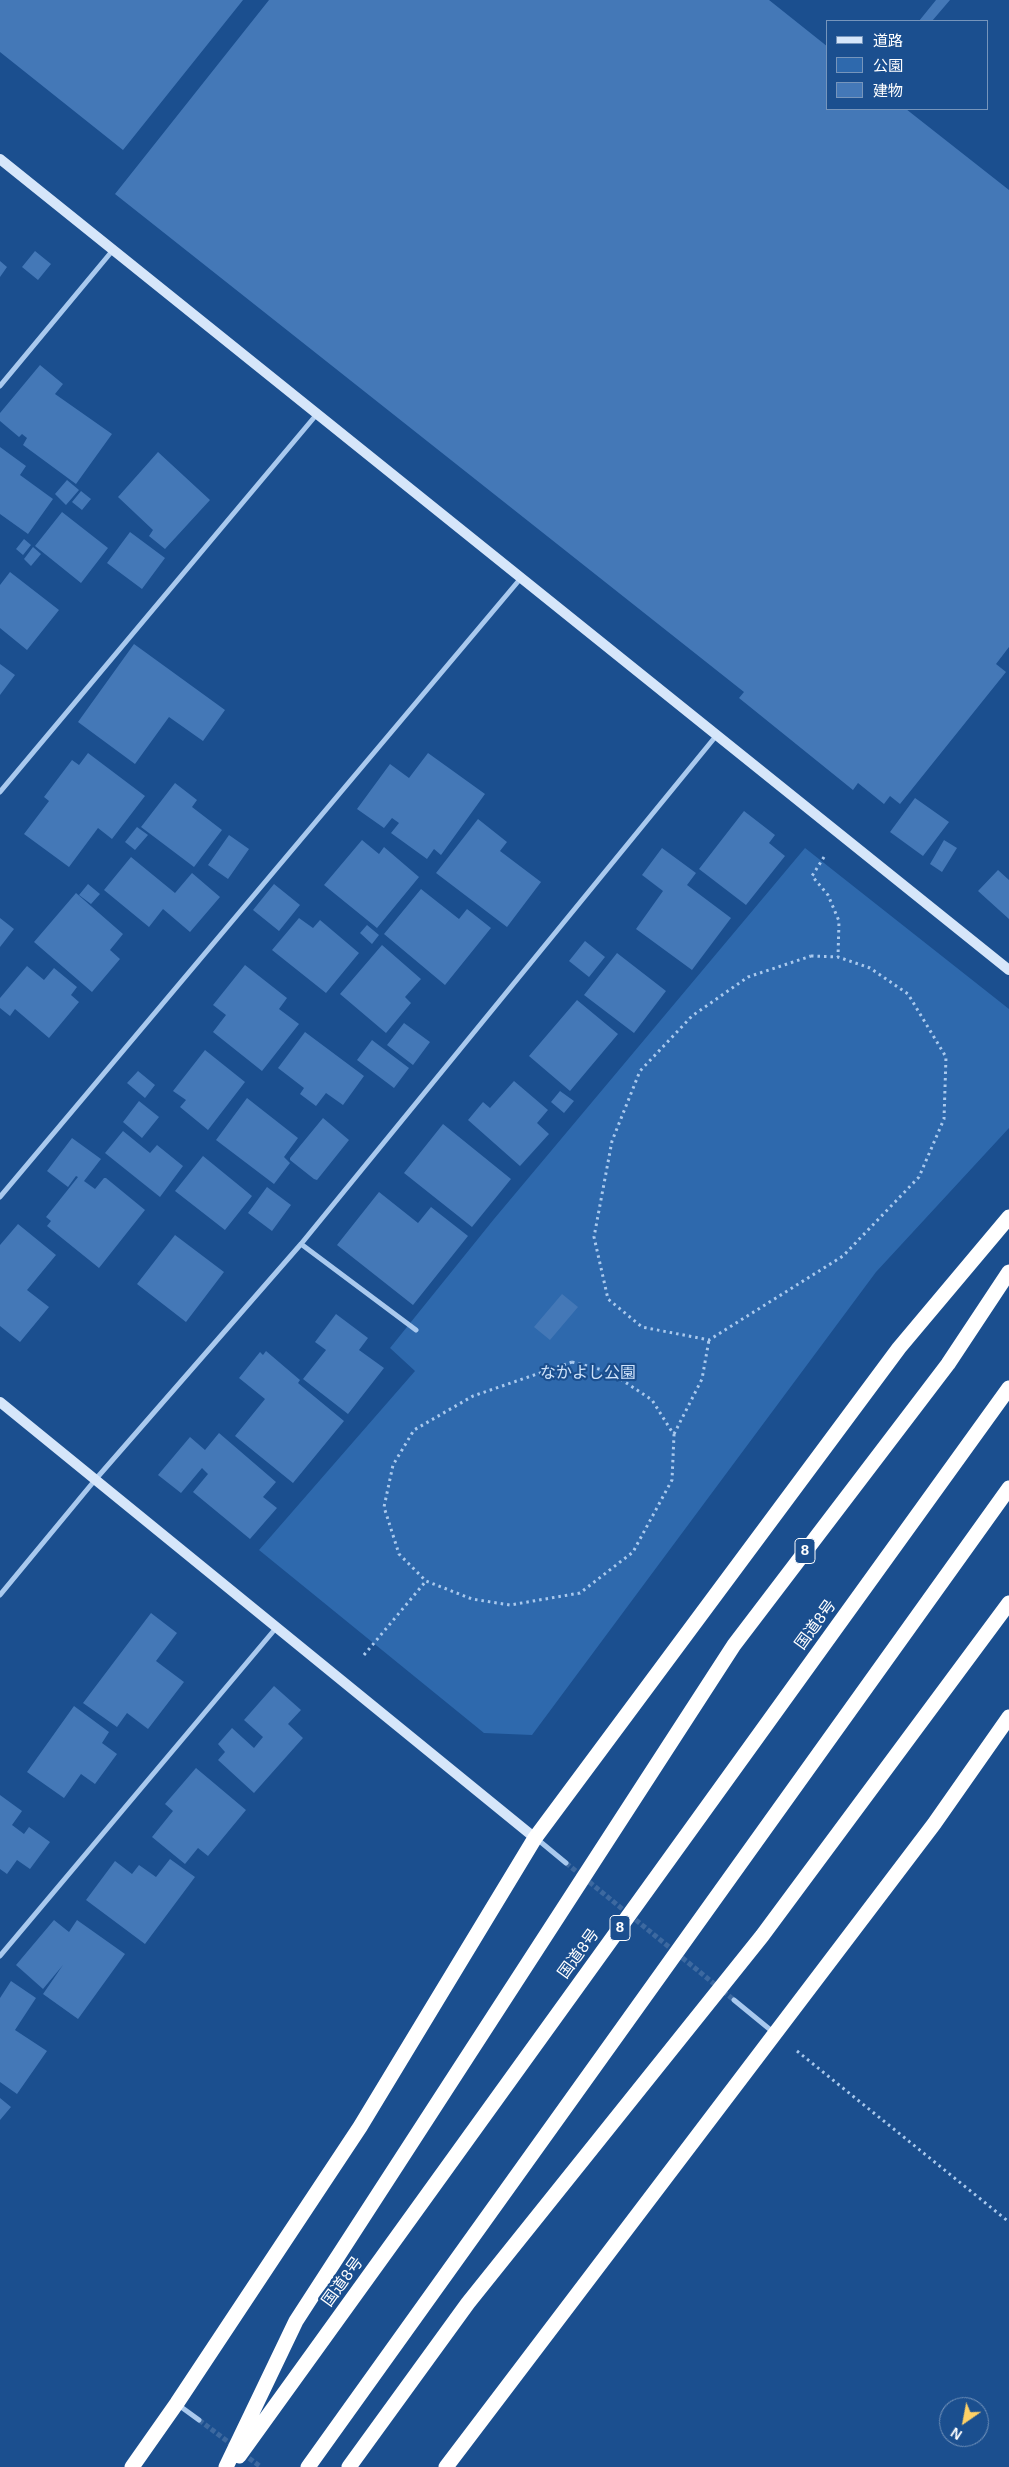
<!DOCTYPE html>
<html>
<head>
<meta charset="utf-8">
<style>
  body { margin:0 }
  #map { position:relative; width:1009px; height:2467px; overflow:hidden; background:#1b4f8f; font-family:Arial,"Noto Sans JP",sans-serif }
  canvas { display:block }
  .legend { position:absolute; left:826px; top:20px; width:162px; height:90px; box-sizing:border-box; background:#1b4f8f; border:1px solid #7695bc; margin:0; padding:6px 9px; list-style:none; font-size:15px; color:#fff }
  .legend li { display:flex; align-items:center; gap:10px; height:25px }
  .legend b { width:25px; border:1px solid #7695bc }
  .north { position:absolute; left:939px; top:2397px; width:50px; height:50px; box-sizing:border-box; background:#1b4f8f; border:1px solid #7695bc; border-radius:50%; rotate:213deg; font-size:14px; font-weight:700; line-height:20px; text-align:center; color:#fff }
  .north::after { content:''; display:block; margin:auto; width:18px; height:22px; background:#ffd166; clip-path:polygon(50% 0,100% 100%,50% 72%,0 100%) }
</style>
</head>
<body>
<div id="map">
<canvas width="1009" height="2467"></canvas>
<ul class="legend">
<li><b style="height:6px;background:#d6e6fa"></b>道路</li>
<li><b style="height:14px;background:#2e69ad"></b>公園</li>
<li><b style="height:14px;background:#4478b7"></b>建物</li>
</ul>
<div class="north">N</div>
</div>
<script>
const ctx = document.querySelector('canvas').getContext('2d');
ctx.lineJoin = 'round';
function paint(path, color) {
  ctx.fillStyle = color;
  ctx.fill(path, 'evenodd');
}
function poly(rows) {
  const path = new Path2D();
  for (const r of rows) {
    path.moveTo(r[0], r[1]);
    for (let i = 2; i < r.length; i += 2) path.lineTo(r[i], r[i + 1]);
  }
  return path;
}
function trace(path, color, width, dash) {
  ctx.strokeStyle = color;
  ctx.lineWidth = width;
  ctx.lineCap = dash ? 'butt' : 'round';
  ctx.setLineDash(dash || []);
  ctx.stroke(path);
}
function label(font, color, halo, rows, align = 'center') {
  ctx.font = font + ' Arial,"Noto Sans JP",sans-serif';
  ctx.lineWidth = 4.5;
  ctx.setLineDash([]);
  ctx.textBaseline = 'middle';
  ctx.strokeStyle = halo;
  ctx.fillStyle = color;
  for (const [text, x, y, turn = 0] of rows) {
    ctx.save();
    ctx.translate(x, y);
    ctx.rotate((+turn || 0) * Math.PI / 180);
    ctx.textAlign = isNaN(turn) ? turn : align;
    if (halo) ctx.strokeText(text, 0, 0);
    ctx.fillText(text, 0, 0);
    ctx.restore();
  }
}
const green = poly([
  [805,848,1009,1009,1009,1128,876,1272,532,1735,484,1733,259,1550,415,1371,390,1348,494,1219]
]);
const building = poly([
  [0,0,243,0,123,150,0,52],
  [269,0,769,0,828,47,828,109,906,109,1009,190,1009,647,996,664,1006,672,900,804,890,796,884,804,858,783,853,790,739,698,744,692,115,194],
  [936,0,950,0,932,21,919,21],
  [35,251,51,264,38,280,22,267],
  [0,261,7,267,0,277],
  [40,365,63,384,55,394,112,434,76,484,23,445,27,438,22,434,19,437,0,421,0,413],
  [0,447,26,466,20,475,53,499,28,534,0,514],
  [158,452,210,500,165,549,149,536,153,530,118,497],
  [67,480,79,490,66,505,55,494],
  [81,491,91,499,82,510,72,502],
  [62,512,108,548,81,583,35,546],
  [130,532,165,558,142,589,107,563],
  [24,539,31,545,23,555,16,549],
  [33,547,41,554,31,566,24,559],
  [10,572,59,610,27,650,0,628,0,585],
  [134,644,225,710,203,741,169,717,135,764,78,722],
  [0,664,15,675,0,695],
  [88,753,145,796,112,839,98,828,69,867,24,834,49,801,44,797,72,760,79,765],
  [428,753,485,794,441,855,434,849,427,859,391,833,399,823,392,818,384,828,357,809,390,764,409,778],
  [175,783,197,800,192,807,222,830,194,867,141,827],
  [915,798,949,822,923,856,890,832],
  [744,811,775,835,769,843,785,856,746,905,699,869],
  [478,819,507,842,500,851,541,882,507,927,436,873],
  [137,827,148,835,135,850,125,842],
  [229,835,249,849,228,879,208,865],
  [362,840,379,854,384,847,419,877,377,928,324,885],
  [944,840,957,848,942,872,930,864],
  [662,848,696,873,687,885,731,918,692,970,636,929,663,891,642,875],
  [131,857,175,893,192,873,220,897,190,932,163,909,149,927,104,890],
  [998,870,1009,880,1009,919,978,891],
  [88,884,100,894,91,904,79,895],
  [274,884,300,905,279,931,253,910],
  [421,889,459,919,467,909,491,928,445,985,384,934],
  [76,893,123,934,110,950,120,959,92,992,34,942],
  [0,918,14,929,0,947],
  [299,918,313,928,320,920,359,953,326,993,272,950],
  [367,925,379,935,372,944,360,933],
  [585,941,605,957,589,977,569,961],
  [382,945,421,979,405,997,411,1003,386,1033,340,994],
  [617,953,666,991,634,1033,584,995],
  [245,965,287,998,279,1009,299,1024,262,1071,213,1032,226,1015,213,1005],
  [27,966,44,980,54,968,77,987,71,995,79,1002,49,1038,15,1009,10,1016,0,1008,0,998],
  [577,1000,618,1034,570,1091,529,1056],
  [404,1023,430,1042,413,1065,387,1045],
  [305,1032,364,1076,343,1105,326,1093,316,1106,300,1094,304,1088,278,1068],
  [372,1040,409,1068,394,1088,357,1060],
  [205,1050,245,1082,208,1130,180,1107,186,1100,173,1091],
  [138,1071,155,1085,145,1098,127,1083],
  [514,1081,548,1110,537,1123,549,1134,520,1166,468,1120,483,1102,490,1108],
  [560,1091,574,1101,564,1113,551,1102],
  [247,1098,298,1138,284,1157,290,1163,274,1184,216,1140],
  [139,1101,159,1117,142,1138,123,1122],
  [323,1118,349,1140,317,1180,314,1179,290,1160,290,1158],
  [443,1124,511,1179,472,1227,404,1173],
  [123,1131,150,1153,157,1145,183,1166,160,1197,105,1153],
  [72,1138,101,1159,84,1181,95,1189,104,1178,106,1178,145,1210,99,1268,47,1226,51,1221,46,1217,78,1177,76,1176,68,1187,47,1171],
  [203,1156,252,1196,225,1230,175,1191],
  [267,1187,291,1205,272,1231,248,1213],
  [379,1192,418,1223,431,1207,468,1236,413,1305,337,1245],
  [18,1224,56,1255,27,1290,49,1307,20,1342,0,1326,0,1245],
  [175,1235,224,1272,186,1322,137,1284],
  [562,1294,578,1307,550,1340,534,1327],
  [336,1314,368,1338,359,1350,384,1368,348,1414,303,1379,326,1350,315,1342],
  [266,1351,300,1380,298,1383,344,1421,293,1483,235,1436,265,1399,239,1378,260,1352,263,1355],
  [219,1433,276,1482,263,1497,277,1508,250,1539,193,1492,208,1474,202,1468,181,1493,158,1475,190,1437,205,1450],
  [151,1613,177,1633,156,1661,184,1682,148,1729,127,1713,117,1727,83,1703],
  [274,1686,301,1710,288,1724,303,1738,254,1793,218,1760,225,1752,218,1744,232,1728,254,1748,263,1737,244,1720],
  [74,1706,109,1732,102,1743,117,1754,95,1784,81,1774,64,1798,27,1772],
  [196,1768,246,1810,208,1856,198,1848,185,1864,152,1837,173,1811,165,1804],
  [0,1795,22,1811,12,1825,24,1834,29,1827,50,1842,30,1869,17,1860,7,1874,0,1869],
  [170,1859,195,1877,145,1944,86,1900,115,1861,132,1874,139,1865,156,1877],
  [54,1920,69,1932,77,1920,125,1954,78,2019,43,1994,63,1965,43,1989,16,1965],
  [11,1981,36,1998,15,2030,47,2051,17,2094,0,2082,0,1998],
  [0,2098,11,2107,0,2120]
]);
const streetTunnel = poly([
  [566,1863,734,2000],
  [199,2420,235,2447],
  [243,2454,261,2467]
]);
const path = poly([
  [824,857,812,876,828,895,839,921,838,957],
  [811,956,838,957,870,968,908,994,946,1057,944,1119,919,1177,843,1256,709,1340,642,1327,608,1299,594,1237,612,1141,640,1071,692,1016,748,977,811,956],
  [572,1362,610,1372,652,1400,674,1435,672,1480,633,1552,580,1593,510,1605,472,1599,426,1581,399,1554,384,1507,393,1465,414,1430,473,1396,572,1362],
  [674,1434,702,1379,709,1340],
  [364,1655,426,1581],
  [797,2051,1009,2222]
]);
const street = poly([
  [0,386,113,250],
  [0,792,317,414],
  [0,1197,521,578],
  [301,1244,416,1330],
  [0,1595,95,1480,301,1244,716,736],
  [537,1839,566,1863],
  [0,1956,276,1628],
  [734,2000,773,2032],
  [177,2404,199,2420]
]);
const secondary = poly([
  [0,159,1009,970],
  [0,1402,535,1838]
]);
const highway = poly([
  [239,2456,1009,1388],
  [132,2467,177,2403,360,2127,535,1838,899,1348,1009,1217],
  [226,2467,296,2321,734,1645,948,1364,1009,1272],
  [308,2467,1009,1488],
  [349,2467,468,2303,762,1936,1009,1603],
  [446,2467,934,1824,1009,1717]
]);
const shields = [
  [805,1551,20],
  [620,1928,20]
];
const shieldNames = [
  ["8",805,1551],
  ["8",620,1928]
];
const parkNames = [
  ["なかよし公園",588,1374]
];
const streetNames = [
  ["国道8号",816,1625,-54],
  ["国道8号",579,1954,-54],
  ["国道8号",343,2282,-54]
];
paint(green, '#2e69ad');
paint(building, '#4478b7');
trace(streetTunnel, '#3d69a0', 5, [5, 2.5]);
trace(path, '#a9c9ee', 3, [2.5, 4]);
trace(street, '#a9c9ee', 5);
trace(secondary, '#d6e6fa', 10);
trace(highway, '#fff', 15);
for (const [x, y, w] of shields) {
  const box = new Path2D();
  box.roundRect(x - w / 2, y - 12.5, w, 25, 4);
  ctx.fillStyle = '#1b4f8f';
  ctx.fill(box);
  trace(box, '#fff', 1);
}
label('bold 15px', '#fff', null, shieldNames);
label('16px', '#cfe3fa', '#1b4f8f', parkNames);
label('16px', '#fff', '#1b4f8f', streetNames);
</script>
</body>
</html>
